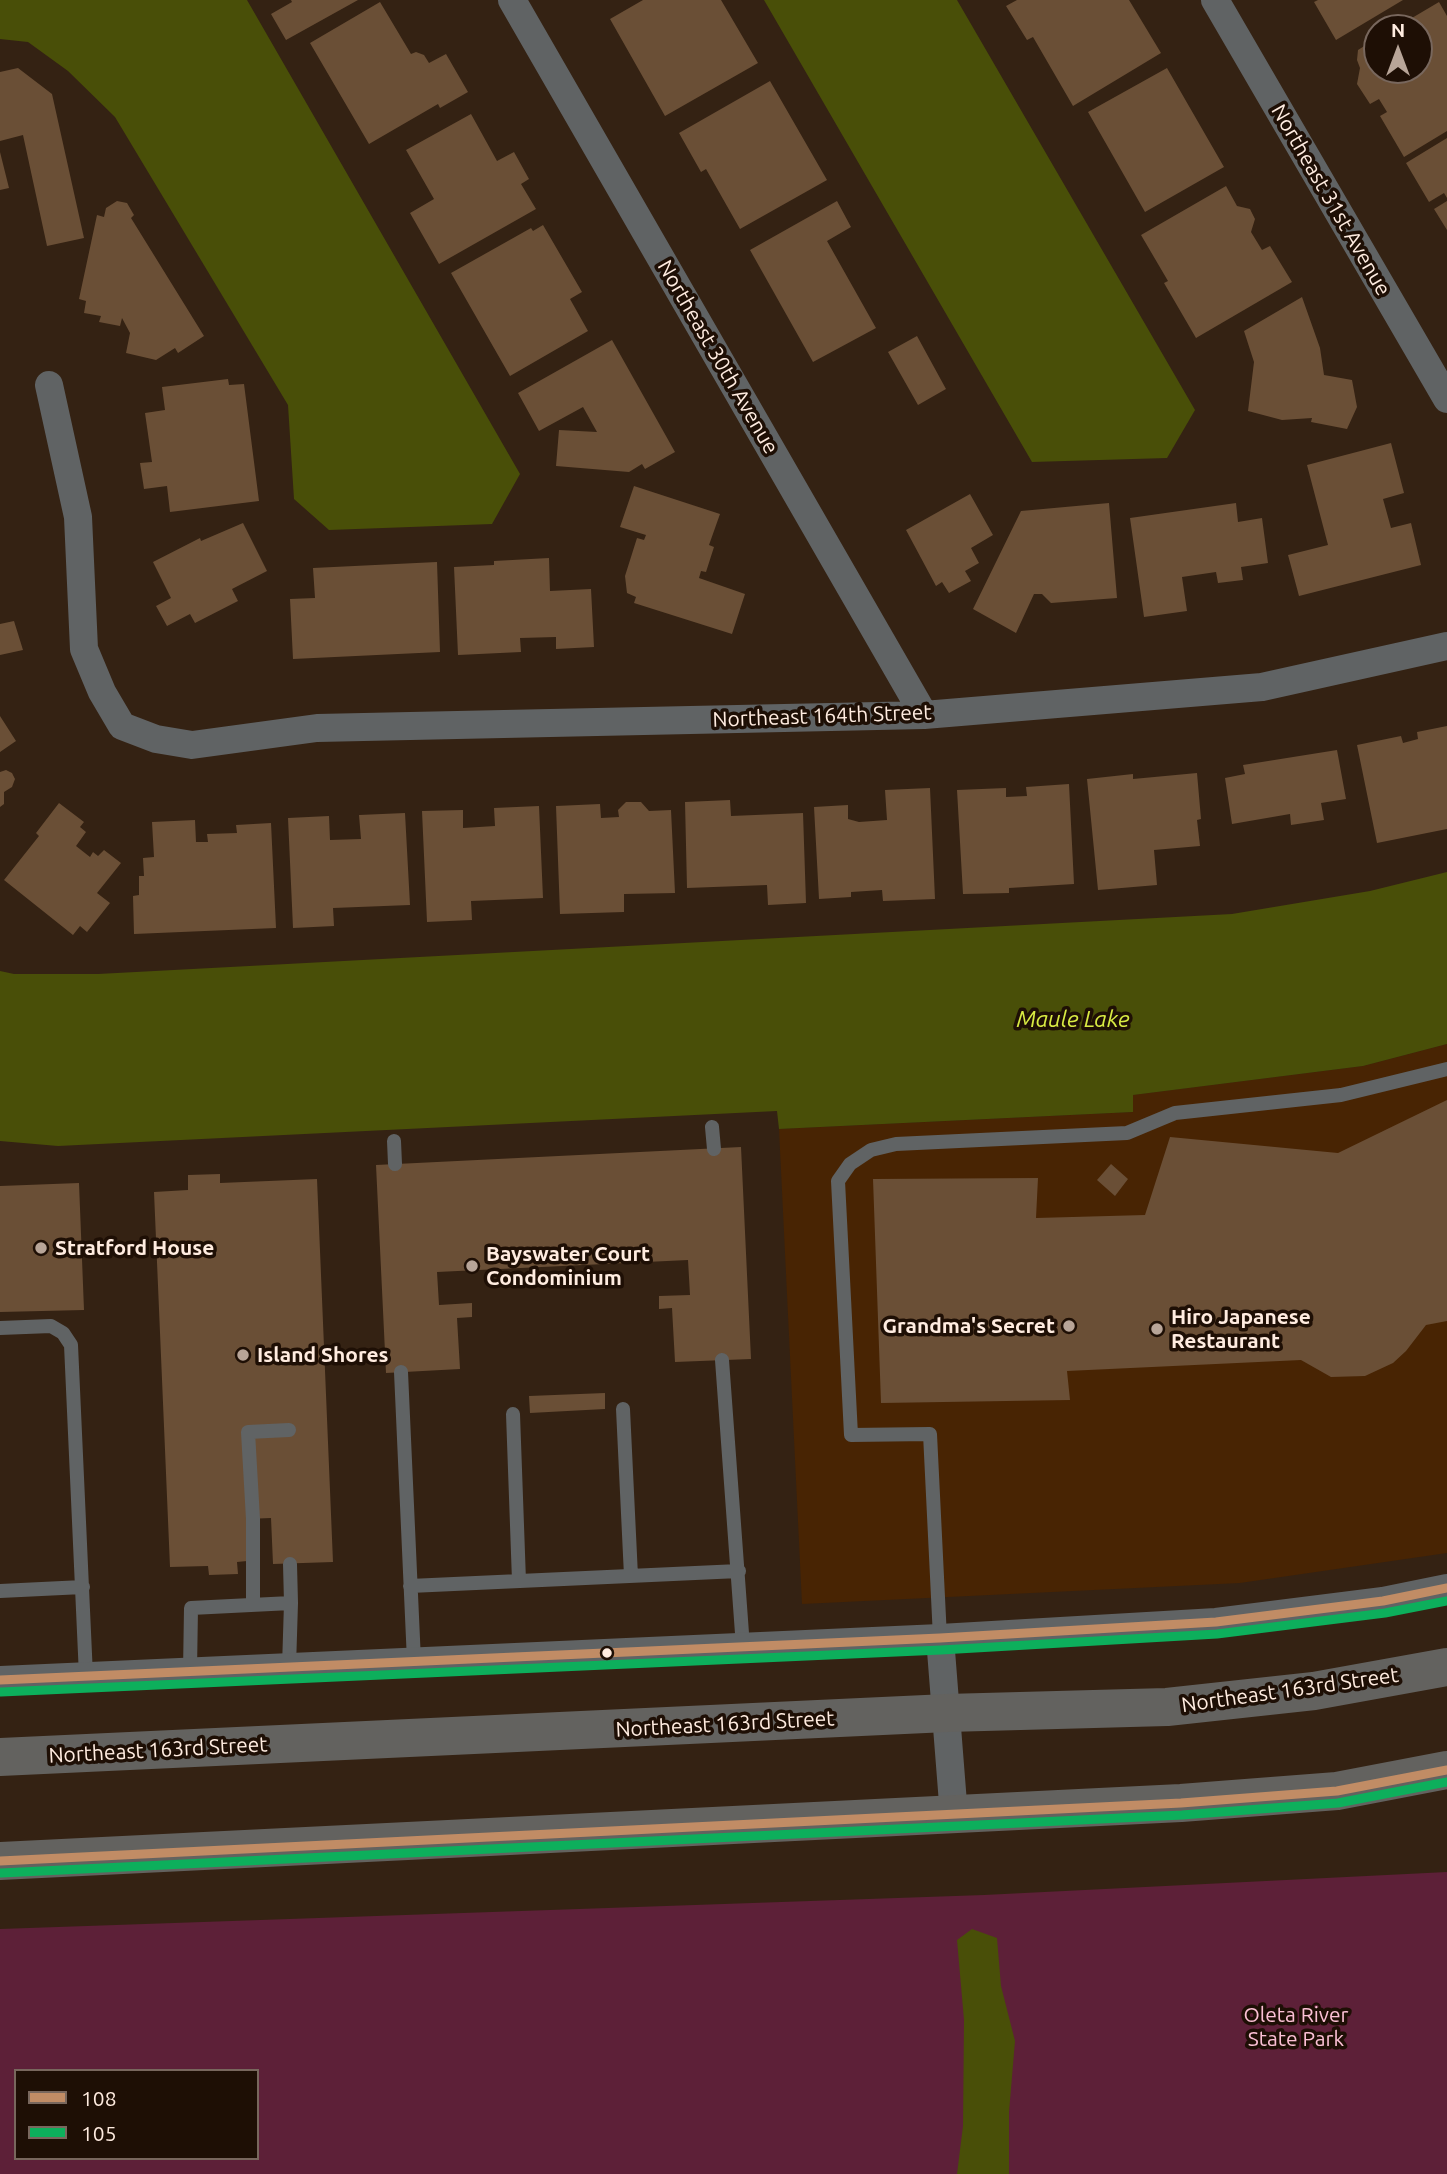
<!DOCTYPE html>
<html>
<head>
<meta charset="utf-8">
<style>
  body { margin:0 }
  #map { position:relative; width:1447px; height:2174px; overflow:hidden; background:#342213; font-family:Ubuntu,sans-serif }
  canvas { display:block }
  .legend { position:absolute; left:14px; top:2069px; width:245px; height:91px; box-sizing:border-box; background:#1e0f05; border:2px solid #78675d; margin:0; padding:9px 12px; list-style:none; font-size:21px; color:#ffece0 }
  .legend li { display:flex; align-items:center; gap:14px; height:35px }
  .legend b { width:35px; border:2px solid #78675d }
  .north { position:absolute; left:1363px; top:14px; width:70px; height:70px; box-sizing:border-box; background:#1e0f05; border:2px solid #78675d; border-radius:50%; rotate:0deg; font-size:19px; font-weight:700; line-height:28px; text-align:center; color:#ffece0 }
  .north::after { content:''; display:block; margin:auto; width:24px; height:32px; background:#b8a598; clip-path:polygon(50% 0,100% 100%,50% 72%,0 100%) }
</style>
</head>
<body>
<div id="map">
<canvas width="1447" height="2174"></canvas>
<ul class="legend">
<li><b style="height:9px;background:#c18c65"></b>108</li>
<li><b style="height:9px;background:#0daf5c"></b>105</li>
</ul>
<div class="north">N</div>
</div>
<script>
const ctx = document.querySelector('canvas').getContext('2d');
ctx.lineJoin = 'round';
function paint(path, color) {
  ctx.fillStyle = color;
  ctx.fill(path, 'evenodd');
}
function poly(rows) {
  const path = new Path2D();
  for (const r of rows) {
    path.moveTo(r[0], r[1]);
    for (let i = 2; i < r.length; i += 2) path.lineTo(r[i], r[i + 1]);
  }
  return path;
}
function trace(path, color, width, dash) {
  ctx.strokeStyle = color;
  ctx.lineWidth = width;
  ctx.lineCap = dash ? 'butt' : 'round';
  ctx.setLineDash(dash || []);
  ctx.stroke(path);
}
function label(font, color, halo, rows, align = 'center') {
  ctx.font = font + ' Ubuntu,sans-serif';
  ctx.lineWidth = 7;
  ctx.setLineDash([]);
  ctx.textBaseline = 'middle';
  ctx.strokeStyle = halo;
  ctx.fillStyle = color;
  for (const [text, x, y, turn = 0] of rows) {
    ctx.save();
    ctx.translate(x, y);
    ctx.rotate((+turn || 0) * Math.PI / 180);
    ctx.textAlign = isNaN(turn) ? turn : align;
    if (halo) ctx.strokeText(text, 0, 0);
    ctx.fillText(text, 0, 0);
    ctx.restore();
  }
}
const built = poly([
  [1447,1044,1447,1553,1240,1583,802,1604,779,1129,1133,1112,1132,1095,1363,1066]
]);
const green = poly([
  [1447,1872,1447,2174,0,2174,0,1929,984,1895],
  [16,2071,257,2071,257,2158,16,2158]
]);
const water = poly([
  [0,0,247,0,520,474,492,524,329,530,294,499,288,405,115,117,68,71,28,42,0,39],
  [764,0,957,0,1195,410,1167,458,1032,462],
  [1447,872,1447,1044,1363,1066,1133,1095,1133,1112,779,1129,777,1111,58,1146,0,1141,0,971,14,974,98,974,1232,914,1370,891],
  [972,1929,997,1938,1001,1986,1015,2041,1009,2112,1009,2174,957,2174,963,2126,964,2020,957,1940]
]);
const building = poly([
  [291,0,358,0,286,40,271,14,292,2],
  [643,0,721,0,758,63,665,116,610,19],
  [1017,0,1129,0,1161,53,1073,106,1033,37,1027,40,1006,6],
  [1318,0,1403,0,1336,40,1314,2],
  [380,2,411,54,416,52,424,55,429,63,446,54,468,92,440,108,438,104,369,144,310,43],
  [1439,2,1447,16,1447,131,1404,157,1380,116,1387,112,1379,99,1370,104,1357,84,1360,68,1357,60,1358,50,1377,38,1377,70,1419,70,1419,28,1395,28],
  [18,68,52,94,84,238,47,246,23,135,0,141,0,72],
  [1167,68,1224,167,1145,212,1088,112],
  [770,81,827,180,740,229,706,169,701,172,679,133],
  [471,114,497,161,514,152,529,179,521,184,536,209,439,264,410,213,434,199,406,150],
  [1447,138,1447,198,1444,193,1429,202,1406,163],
  [0,152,9,188,0,190],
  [1226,186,1237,206,1250,209,1255,219,1251,232,1262,250,1270,246,1292,282,1196,338,1164,283,1168,281,1141,235],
  [117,201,127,203,134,215,131,218,204,336,178,353,175,348,156,360,126,353,130,333,122,318,120,326,99,322,101,316,84,313,86,301,79,299,97,215,104,217,106,208],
  [837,201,851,227,827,241,876,328,813,362,750,250],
  [1447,201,1447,230,1434,209],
  [543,225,582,292,570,299,588,331,510,376,451,273,531,228,533,231],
  [1302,297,1320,348,1324,375,1352,380,1357,407,1347,429,1311,422,1312,418,1282,420,1248,411,1254,362,1244,331],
  [917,336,946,389,918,405,888,352],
  [612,340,675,452,645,469,642,464,629,472,556,466,559,430,597,432,583,407,539,431,518,393],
  [228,379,229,385,244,384,259,501,170,512,167,486,144,489,140,463,152,462,145,413,165,410,162,387],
  [1391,443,1404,493,1383,499,1391,528,1411,523,1421,565,1299,596,1288,555,1328,545,1307,465],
  [634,486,720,514,709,545,714,547,706,572,701,571,699,578,745,594,732,634,634,603,636,597,627,593,625,576,637,538,644,540,646,535,620,527],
  [970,494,993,535,971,548,979,563,965,571,971,581,949,593,942,582,936,586,906,530],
  [1109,503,1117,598,1051,603,1042,594,1034,594,1016,633,973,609,1021,511],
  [1236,503,1238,522,1262,518,1268,563,1241,567,1243,580,1218,583,1216,572,1182,577,1187,611,1144,617,1130,518],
  [243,523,267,571,232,589,238,601,195,623,190,614,167,626,156,606,171,598,153,562,200,538,201,541],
  [549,558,550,591,591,589,594,647,556,649,556,637,520,638,521,652,458,655,454,567,494,565,494,561],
  [437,562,440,652,293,659,290,599,315,598,313,568],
  [14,621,23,650,0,655,0,624],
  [0,716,16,741,0,752],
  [1447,726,1447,829,1377,843,1357,745,1401,736,1403,743,1418,739,1417,732],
  [1337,750,1346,799,1321,803,1324,820,1291,825,1290,814,1232,824,1225,778,1245,774,1243,765],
  [6,770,12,773,15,779,12,787,4,792,4,804,0,807,0,772],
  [1197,773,1201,819,1197,820,1200,846,1154,850,1157,885,1098,890,1087,779,1133,774,1133,779],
  [1069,784,1074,884,1009,888,1009,893,963,894,957,790,1006,788,1006,797,1027,796,1026,787],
  [930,788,935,899,883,901,882,890,851,892,851,897,819,899,814,807,848,805,848,819,859,822,887,820,885,790],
  [730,800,731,816,803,813,806,903,768,905,767,885,687,888,685,802],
  [626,802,641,802,649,811,671,810,675,893,624,894,624,912,560,914,556,806,600,804,601,818,619,817,618,810],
  [59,803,84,822,80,827,86,832,76,846,90,857,93,852,98,856,104,850,121,863,97,893,110,903,87,932,80,926,73,935,4,880,39,836,36,833],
  [539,806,543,898,471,901,472,920,427,922,422,811,463,810,463,828,495,826,494,808],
  [405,813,410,905,333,908,334,926,293,928,288,818,329,816,330,840,361,839,359,815],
  [195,820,196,842,208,842,207,834,237,833,236,825,271,823,276,928,134,934,133,896,139,895,139,876,144,876,143,858,154,857,152,822],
  [1447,1100,1447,1321,1426,1325,1406,1351,1393,1363,1365,1376,1331,1377,1301,1360,1067,1371,1070,1400,881,1403,873,1179,1038,1178,1036,1218,1145,1215,1170,1137,1338,1153],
  [741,1147,751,1359,675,1362,672,1308,659,1309,659,1296,690,1295,688,1260,437,1272,439,1305,472,1303,472,1317,457,1318,460,1369,386,1373,376,1165],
  [1111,1164,1128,1179,1115,1196,1097,1180],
  [220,1174,220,1183,317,1179,333,1562,273,1564,271,1518,246,1519,247,1561,237,1562,238,1574,209,1575,208,1566,170,1567,154,1192,188,1190,188,1175],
  [79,1183,84,1310,0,1312,0,1186],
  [605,1393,605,1409,530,1413,529,1396]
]);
const lane = poly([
  [712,1127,714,1149],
  [394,1141,395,1164],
  [0,1328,51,1326,63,1333,71,1345,86,1676],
  [722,1360,743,1647],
  [401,1372,414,1661],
  [623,1409,631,1576],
  [513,1414,519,1581],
  [290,1564,291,1603],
  [410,1586,739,1571],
  [0,1591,83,1587],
  [253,1605,253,1519,248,1432,289,1430],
  [940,1638,930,1434,851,1435,838,1181,850,1164,871,1150,896,1144,1127,1133,1175,1113,1341,1095,1447,1069],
  [190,1671,191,1608,291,1603,289,1667]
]);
const street = poly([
  [512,0,924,715],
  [1215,0,1447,399],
  [49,385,78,517,84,649,102,692,122,726,156,739,192,745,317,728,924,715,1262,687,1447,646],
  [940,1638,954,1816],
  [0,1680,940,1638,1216,1622,1383,1601,1447,1588]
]);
const primary = poly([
  [0,1757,947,1713,1167,1707,1314,1691,1447,1667],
  [0,1861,1181,1803,1337,1791,1447,1770]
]);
const bus1 = poly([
  [0,1680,940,1638,1216,1622,1383,1601,1447,1588],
  [0,1861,1181,1803,1337,1791,1447,1770]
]);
const bus2 = poly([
  [1,1692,941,1650,1217,1634,1385,1613,1447,1601],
  [1,1873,1182,1815,1338,1803,1447,1782]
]);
const markers = [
  [41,1248,7,"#b8a598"],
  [472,1266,7,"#b8a598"],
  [1069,1326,7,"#b8a598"],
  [1157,1329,7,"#b8a598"],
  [243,1355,7,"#b8a598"],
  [607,1653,6,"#ffece0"]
];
const streetNames = [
  ["Northeast 31st Avenue",1331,200,60],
  ["Northeast 30th Avenue",718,357,60],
  ["Northeast 164th Street",822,716,-2],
  ["Northeast 163rd Street",1290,1690,-8],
  ["Northeast 163rd Street",725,1724,-3],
  ["Northeast 163rd Street",158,1750,-3]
];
const poiNames = [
  ["Stratford House",55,1248],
  ["Bayswater Court",486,1254],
  ["Condominium",486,1278],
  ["Hiro Japanese",1171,1317],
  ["Restaurant",1171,1341],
  ["Grandma's Secret",1055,1326,"right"],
  ["Island Shores",257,1355]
];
const parkNames = [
  ["Oleta River",1296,2015],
  ["State Park",1296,2039]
];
const waterNames = [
  ["Maule Lake",1073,1019]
];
paint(built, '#482403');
paint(green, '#5d2038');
paint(water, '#494f08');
paint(building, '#6a4f36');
trace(lane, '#606364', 14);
trace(street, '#606364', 28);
trace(primary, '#63625f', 38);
trace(bus1, '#c18c65', 9);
trace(bus2, '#0daf5c', 9);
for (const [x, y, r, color] of markers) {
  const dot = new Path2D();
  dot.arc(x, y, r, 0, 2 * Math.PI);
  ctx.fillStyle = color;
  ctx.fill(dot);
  trace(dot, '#1e0f05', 2.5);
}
label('21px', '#ffece0', '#1e0f05', streetNames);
label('bold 21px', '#ffece0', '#1e0f05', poiNames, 'left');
label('21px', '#fcc0d5', '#1e0f05', parkNames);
label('italic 23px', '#d9eb43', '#1e0f05', waterNames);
</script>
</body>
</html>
